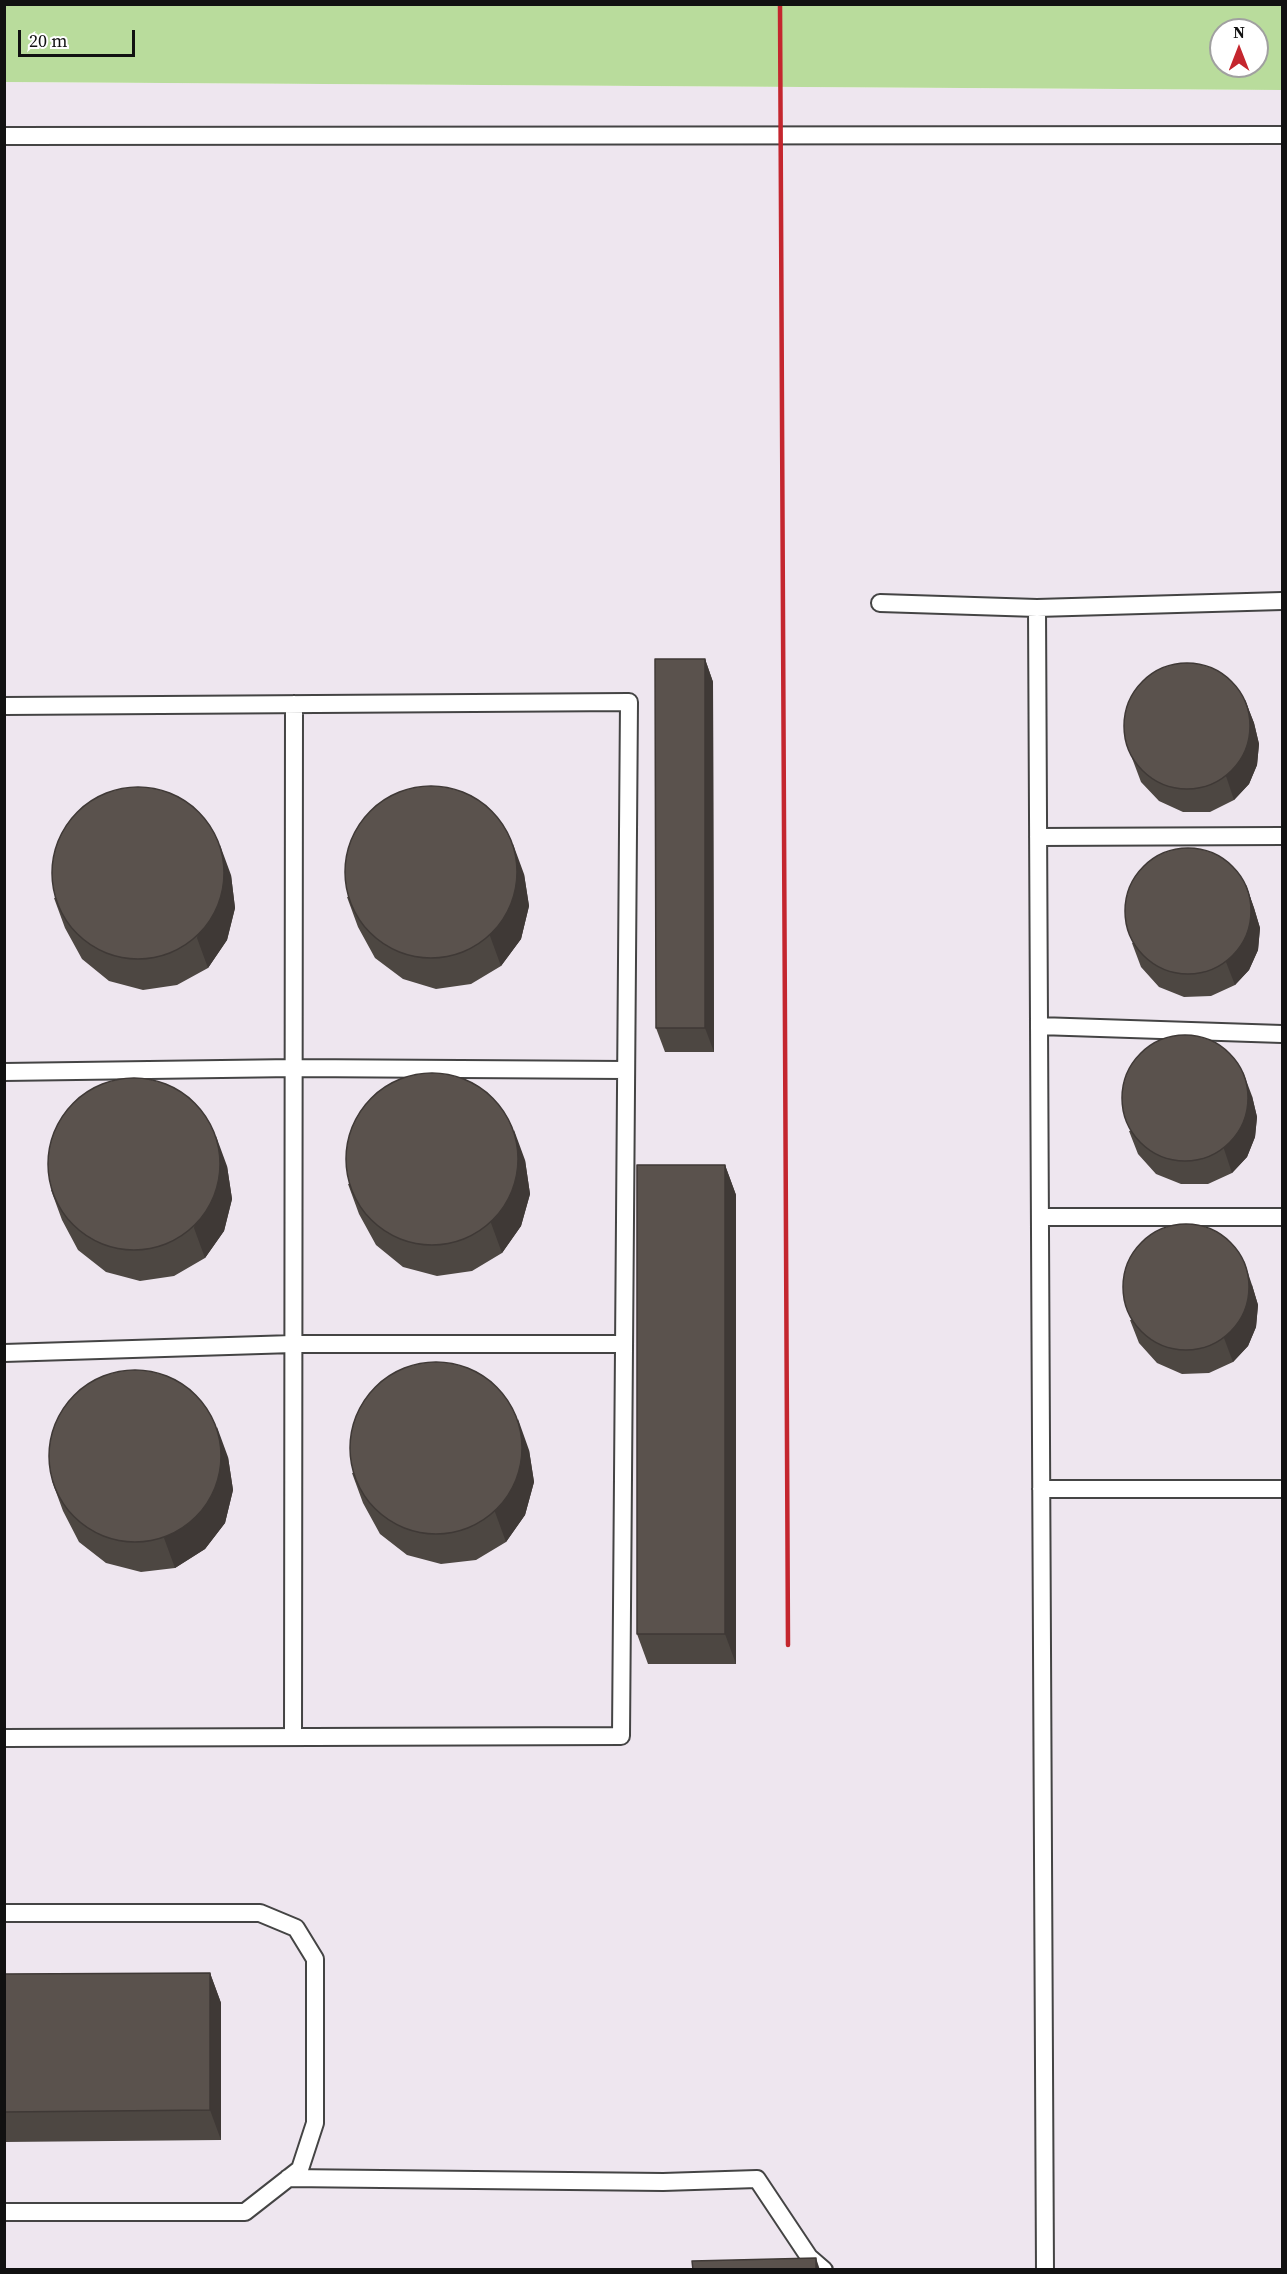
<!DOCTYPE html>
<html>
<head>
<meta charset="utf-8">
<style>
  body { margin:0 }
  #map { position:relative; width:1287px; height:2274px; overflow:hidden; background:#fffdf5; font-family:"Source Serif 4",serif }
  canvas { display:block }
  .frame { position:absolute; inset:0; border:6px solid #111; pointer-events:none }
  .north { position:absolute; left:1209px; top:18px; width:60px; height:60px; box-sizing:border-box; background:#fff; border:2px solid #a0a0a0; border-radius:50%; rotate:0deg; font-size:16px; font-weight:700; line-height:24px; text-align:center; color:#111 }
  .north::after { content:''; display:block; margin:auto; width:21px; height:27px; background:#c4262e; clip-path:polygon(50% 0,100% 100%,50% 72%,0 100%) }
  .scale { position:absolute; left:18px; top:30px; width:117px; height:27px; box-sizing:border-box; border:3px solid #111; border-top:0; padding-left:8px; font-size:18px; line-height:21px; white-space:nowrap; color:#111; -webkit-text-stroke:4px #fff; paint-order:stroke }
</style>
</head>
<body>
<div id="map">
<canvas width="1287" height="2274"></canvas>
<div class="frame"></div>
<div class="north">N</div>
<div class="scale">20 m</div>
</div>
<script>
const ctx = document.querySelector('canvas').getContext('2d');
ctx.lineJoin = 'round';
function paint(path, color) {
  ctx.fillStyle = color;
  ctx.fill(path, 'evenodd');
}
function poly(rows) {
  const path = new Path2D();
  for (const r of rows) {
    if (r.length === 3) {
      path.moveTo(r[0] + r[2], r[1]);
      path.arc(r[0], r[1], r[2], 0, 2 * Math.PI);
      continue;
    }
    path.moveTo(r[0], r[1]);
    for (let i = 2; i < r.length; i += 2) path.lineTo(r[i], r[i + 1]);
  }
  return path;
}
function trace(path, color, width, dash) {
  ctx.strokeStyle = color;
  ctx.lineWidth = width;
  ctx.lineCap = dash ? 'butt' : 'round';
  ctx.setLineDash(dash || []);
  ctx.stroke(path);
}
const industrial = poly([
  [5,82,1282,90,1282,2269,5,2270]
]);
const forest = poly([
  [5,4,1282,5,1282,90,5,82],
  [1221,30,1257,30,1257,66,1221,66]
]);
const lane = poly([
  [4,136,1282,135],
  [880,603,1037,608,1282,601],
  [1037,608,1045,2270],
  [4,706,629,702,621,1736,4,1738],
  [1038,837,1282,836],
  [1039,1026,1282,1034],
  [4,1072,294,1068,626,1070],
  [1040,1217,1282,1217],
  [4,1353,293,1344,624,1344],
  [1041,1489,1282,1489],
  [293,1737,294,704],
  [4,1913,260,1913,296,1928,315,1959,315,2123,300,2169,245,2212,4,2212],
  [288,2178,663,2182,757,2179,809,2257,824,2270]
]);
const rail = poly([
  [780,4,788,1645]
]);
const wall = poly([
  [705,659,713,682,714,1052,665,1052,656,1028],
  [1245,700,1254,723,1259,744,1257,765,1249,784,1234,800,1210,812,1183,812,1159,801,1141,782,1132,758],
  [524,874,529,906,521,939,501,966,471,984,436,989,403,979,375,958,358,927,347,897],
  [231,875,235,908,227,940,208,968,177,985,143,990,109,981,82,959,65,928,54,898],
  [1246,885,1254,908,1260,928,1258,950,1249,970,1235,985,1211,996,1184,997,1159,987,1141,967,1132,943],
  [1252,1096,1257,1117,1255,1137,1247,1157,1232,1173,1208,1184,1181,1184,1156,1174,1138,1154,1129,1131],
  [525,1160,530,1194,521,1226,502,1253,472,1271,437,1276,403,1267,376,1245,359,1214,348,1184],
  [725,1165,736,1195,736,1664,648,1664,637,1634],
  [227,1166,232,1199,224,1231,205,1258,174,1276,140,1281,106,1272,78,1250,62,1220,51,1190],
  [1252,1285,1258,1305,1256,1327,1248,1346,1233,1362,1209,1373,1182,1374,1157,1363,1139,1343,1130,1320],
  [529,1450,534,1482,525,1515,506,1542,476,1560,441,1564,407,1555,380,1534,363,1503,352,1473],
  [228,1457,233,1490,225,1523,205,1549,175,1568,141,1572,106,1563,79,1542,63,1511,52,1481],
  [210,1973,221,2003,221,2140,4,2142,4,1974]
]);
const shadedWall = poly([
  [705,659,713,682,714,1052,705,1028],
  [1245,700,1254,723,1259,744,1257,765,1249,784,1234,800,1226,776],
  [513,844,524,874,529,906,521,939,501,966,490,936],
  [220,845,231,875,235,908,227,940,208,968,197,938],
  [1246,885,1254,908,1260,928,1258,950,1249,970,1235,985,1226,962],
  [1243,1072,1252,1096,1257,1117,1255,1137,1247,1157,1232,1173,1224,1149],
  [514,1130,525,1160,530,1194,521,1226,502,1253,491,1223],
  [216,1136,227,1166,232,1199,224,1231,205,1258,194,1228],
  [725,1165,736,1195,736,1664,725,1634],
  [1244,1261,1252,1285,1258,1305,1256,1327,1248,1346,1233,1362,1224,1338],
  [518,1419,529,1450,534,1482,525,1515,506,1542,495,1512],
  [217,1427,228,1457,233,1490,225,1523,205,1549,175,1568,164,1538],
  [210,1973,221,2003,221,2140,210,2110],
  [816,2258,820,2270,816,2270]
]);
const building = poly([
  [655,659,705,659,705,1028,656,1028,655,659],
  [1187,726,63],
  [431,872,86],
  [138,873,86],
  [1188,911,63],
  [1185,1098,63],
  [432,1159,86],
  [134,1164,86],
  [637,1165,725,1165,725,1634,637,1634,637,1165],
  [1186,1287,63],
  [436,1448,86],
  [135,1456,86],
  [210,1973,210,2110,4,2112,4,1974,210,1973],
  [816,2258,816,2270,693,2270,692,2261,816,2258]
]);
paint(industrial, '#eee6ef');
paint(forest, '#b9dc9c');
trace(lane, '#444', 20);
trace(lane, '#fff', 16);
trace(rail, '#c4262e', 4.5);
paint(wall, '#4d4742');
paint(shadedWall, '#3f3936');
paint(building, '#5a524d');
trace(building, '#3f3936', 1.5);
</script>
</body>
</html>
